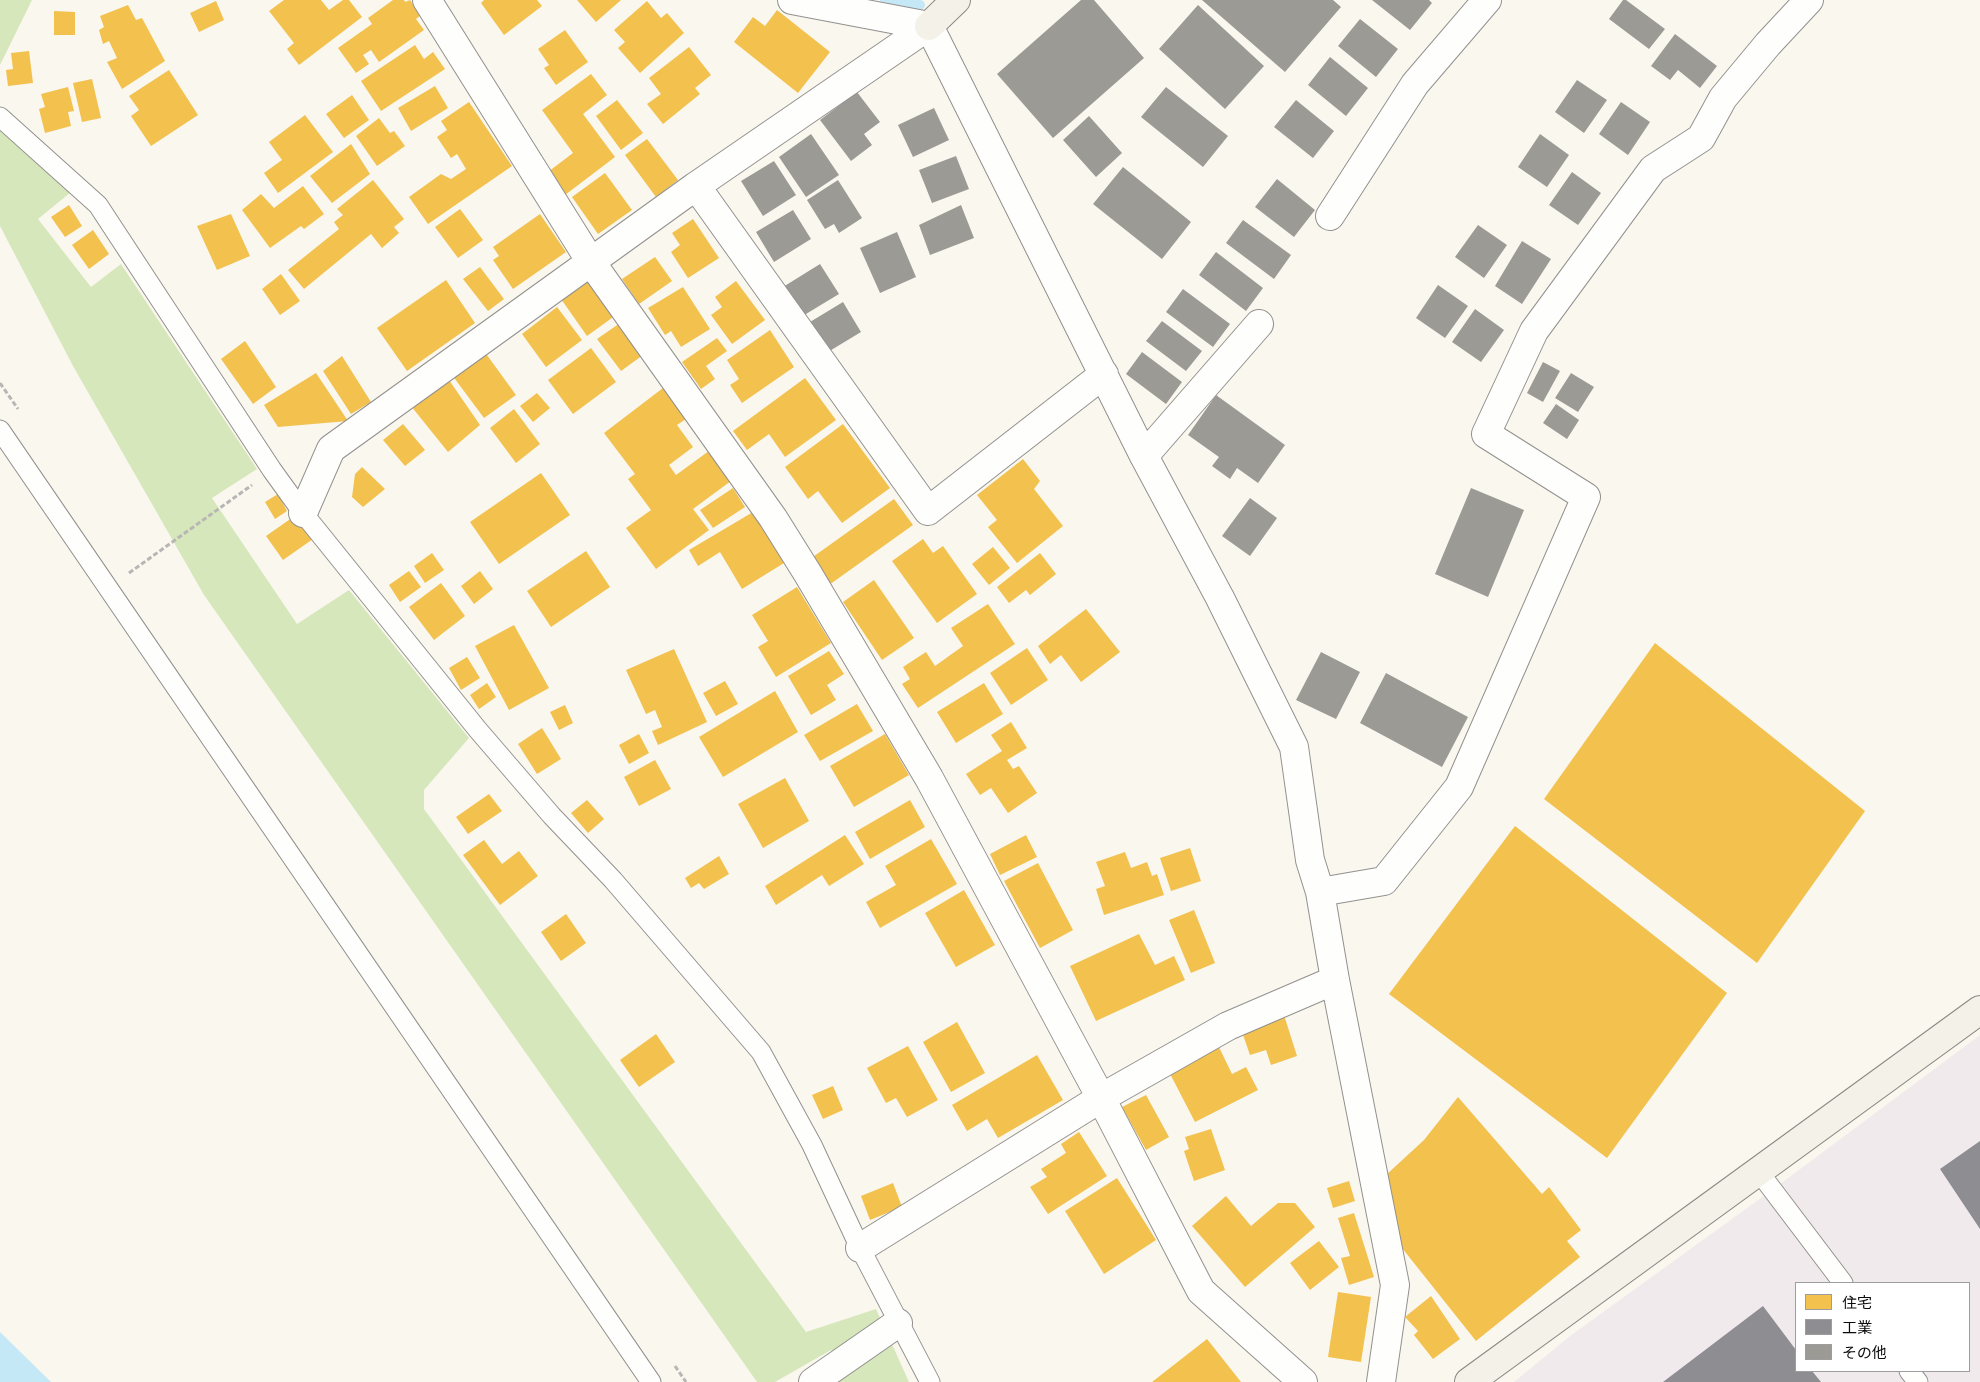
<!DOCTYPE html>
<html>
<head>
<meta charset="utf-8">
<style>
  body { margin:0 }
  #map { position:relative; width:1980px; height:1382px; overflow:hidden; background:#faf7ef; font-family:"Crimson Pro","Noto Sans JP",serif }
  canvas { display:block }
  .legend { position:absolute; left:1795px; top:1282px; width:175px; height:90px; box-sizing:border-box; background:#fff; border:1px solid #9d9d9d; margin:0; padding:6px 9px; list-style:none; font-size:15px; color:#0b0b0b }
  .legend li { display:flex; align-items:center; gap:10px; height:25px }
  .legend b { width:25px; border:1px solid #9d9d9d }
</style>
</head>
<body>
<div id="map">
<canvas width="1980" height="1382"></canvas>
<ul class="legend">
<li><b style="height:14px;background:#f2c14e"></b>住宅</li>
<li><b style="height:14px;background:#8d8d92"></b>工業</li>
<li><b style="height:14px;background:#9c9a95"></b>その他</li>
</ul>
</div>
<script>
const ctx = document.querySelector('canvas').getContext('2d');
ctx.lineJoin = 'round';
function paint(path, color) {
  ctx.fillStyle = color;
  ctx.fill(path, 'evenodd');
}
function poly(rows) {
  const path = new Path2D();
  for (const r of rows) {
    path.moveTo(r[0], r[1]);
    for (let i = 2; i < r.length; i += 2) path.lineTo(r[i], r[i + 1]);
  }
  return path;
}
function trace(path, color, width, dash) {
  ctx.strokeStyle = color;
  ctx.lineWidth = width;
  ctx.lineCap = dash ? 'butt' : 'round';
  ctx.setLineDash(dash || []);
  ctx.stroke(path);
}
const industrial = poly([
  [1980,1035,1980,1382,1514,1382,1570,1336,1772,1190],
  [1796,1283,1969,1283,1969,1371,1796,1371]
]);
const forest = poly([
  [0,0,32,0,0,65],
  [0,130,71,192,38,219,91,287,121,264,257,469,212,498,297,624,349,590,469,738,424,790,424,809,806,1332,876,1309,909,1382,831,1382,845,1369,831,1350,775,1382,757,1382,204,595,73,366,0,226]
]);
const water = poly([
  [0,1332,51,1382,0,1382]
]);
const homes = poly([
  [284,0,321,0,329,10,343,0,349,0,362,17,299,65,287,49,294,43,269,11],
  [393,0,404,0,405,2,410,0,421,15,416,19,424,30,379,62,371,50,363,55,369,64,356,73,338,48,372,24,368,18],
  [484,0,537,0,542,6,504,35,481,3],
  [577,0,621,0,596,22],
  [216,1,224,20,199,32,190,13],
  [647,1,661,18,667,13,684,33,640,73,618,48,625,42,614,30],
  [128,5,136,20,142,18,165,61,122,89,107,62,117,58,109,41,103,44,99,30,104,27,100,16],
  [777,10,830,52,798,93,734,42,753,17,765,26],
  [54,11,75,12,75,35,54,35],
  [565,30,588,62,556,85,544,68,549,65,538,49],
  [415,45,424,59,433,52,445,69,381,111,361,81],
  [689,47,711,75,695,88,700,94,663,124,647,104,661,94,649,78],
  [29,51,33,83,8,86,6,70,13,69,11,53],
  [169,70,198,115,151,146,131,116,139,110,129,96],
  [591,74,607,95,583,114,615,157,565,195,548,172,573,153,542,110],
  [92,79,101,118,82,122,73,83],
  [435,86,448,108,411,131,398,108],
  [68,87,74,111,68,112,71,126,45,133,39,109,45,107,41,94],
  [352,95,369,120,344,138,326,114],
  [617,100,643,133,621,150,596,116],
  [469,102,512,166,428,224,409,197,441,174,451,179,466,169,457,154,451,158,437,137,447,130,441,121],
  [305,115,333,152,278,193,264,173,282,160,269,142],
  [379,118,390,133,394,131,405,146,377,166,356,136],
  [647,139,678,180,656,197,625,155],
  [351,144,370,174,332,203,310,176],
  [605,173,632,210,598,234,572,197],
  [373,180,404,219,394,227,399,233,382,248,371,234,304,289,288,270,339,229,334,222,343,215,337,209],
  [303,186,324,214,304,229,301,226,270,248,242,210,261,194,274,208],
  [69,205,82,226,65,237,51,217],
  [460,209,483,240,458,258,435,227],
  [231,214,250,256,217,270,197,226],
  [540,214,566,252,513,289,493,260,499,256,493,247],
  [693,219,719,258,688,278,671,252,680,245,672,233],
  [93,230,109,254,89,269,72,245],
  [655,257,672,281,639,304,622,279],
  [480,267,504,299,488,311,463,279],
  [281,274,300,301,280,315,262,289],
  [589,279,616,315,587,336,561,299],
  [446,280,475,323,407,371,377,328],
  [736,281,765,320,732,344,711,315,722,307,715,297],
  [683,287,710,329,681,347,671,331,665,335,648,308],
  [557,307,582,340,546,367,522,334],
  [620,323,643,355,621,371,597,339],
  [770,330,794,367,742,403,730,385,739,379,727,360],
  [717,338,727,351,706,366,715,379,701,389,682,362],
  [245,341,276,387,253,404,221,359],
  [591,348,616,382,573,414,548,380],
  [484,351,516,395,484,418,452,375],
  [342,356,371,402,351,414,323,371],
  [316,373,348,421,278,427,264,405],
  [805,378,836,420,785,457,769,434,747,450,733,431],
  [449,380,480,425,448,452,411,406],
  [663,388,686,419,677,425,693,447,669,465,676,475,713,448,735,478,693,509,709,530,656,569,626,528,651,510,628,479,635,474,604,433],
  [537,393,550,408,533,422,520,406],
  [514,409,540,444,516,463,490,428],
  [403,424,425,450,405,466,383,440],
  [843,424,890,488,842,523,818,491,808,499,785,467],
  [1023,459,1040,481,1034,489,1063,526,1017,563,988,527,997,520,977,495],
  [362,467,385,489,363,507,352,497,355,474],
  [541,473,570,515,499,564,470,522],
  [733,488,745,507,713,528,700,510],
  [278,494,287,511,275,519,265,502],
  [894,499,913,525,829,585,810,559],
  [753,512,784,563,742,589,720,552,698,566,689,550],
  [296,515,313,539,283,560,266,536],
  [923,539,933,553,943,546,977,594,937,623,892,561],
  [993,547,1010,568,989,585,972,564],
  [586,551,610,587,551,627,527,591],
  [432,553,444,570,425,583,414,566],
  [1040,553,1056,574,1030,595,1026,590,1009,603,997,587],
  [409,571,421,587,400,602,389,585],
  [480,571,493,589,474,604,461,586],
  [874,580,914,638,882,660,843,602],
  [441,583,465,616,434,640,409,607],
  [797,587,831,643,776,677,758,647,768,641,752,615],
  [988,604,1015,644,918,708,902,684,910,679,903,667,926,652,935,666,963,646,951,628],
  [1086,609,1120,652,1081,682,1061,655,1050,664,1038,646],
  [514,625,549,688,509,710,475,646],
  [1655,643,1865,811,1757,963,1544,799],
  [1027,648,1048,680,1011,705,990,673],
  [674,649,707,722,658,745,652,731,662,727,655,710,646,714,626,670],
  [829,651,844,674,827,685,836,700,811,715,788,676],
  [467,657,480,678,461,690,449,668],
  [725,681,738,704,716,716,703,693],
  [487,683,496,697,479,709,470,695],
  [984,683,1003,714,956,743,937,712],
  [775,691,798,732,723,777,699,737],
  [857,704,873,731,820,761,804,735],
  [565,705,573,723,559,730,550,712],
  [1011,722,1027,748,1007,760,1013,769,1019,766,1037,793,1008,813,991,788,980,795,966,774,1002,751,991,735],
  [542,728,561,759,537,774,518,744],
  [639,734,649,753,629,764,619,745],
  [885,734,909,775,854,807,830,766],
  [655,760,671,789,639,806,624,777],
  [785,778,809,821,763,848,738,804],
  [489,794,502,811,468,834,456,817],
  [587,800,604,819,588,833,571,813],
  [910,800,925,827,870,859,855,832],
  [1515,826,1727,993,1607,1158,1389,994],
  [845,835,864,864,829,886,822,875,776,905,765,886],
  [1026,835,1037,857,1000,875,990,854],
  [931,839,957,884,880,928,866,902,896,885,885,866],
  [484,840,502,864,519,851,538,876,500,905,463,855],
  [1190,848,1201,881,1171,891,1160,858],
  [1125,852,1131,868,1147,862,1152,876,1157,874,1164,895,1104,915,1096,889,1105,886,1096,862],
  [719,856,729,874,704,889,699,883,691,888,685,878],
  [1038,863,1073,930,1040,948,1004,881],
  [964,890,995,945,956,967,925,913],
  [1194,910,1215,963,1191,973,1169,920],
  [566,914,586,943,561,961,541,932],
  [1139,934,1155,965,1174,956,1185,980,1096,1021,1070,966],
  [1284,1015,1297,1056,1271,1065,1266,1050,1250,1055,1241,1029],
  [957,1022,985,1073,951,1092,923,1042],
  [656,1034,675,1062,639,1087,620,1060],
  [1217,1043,1232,1074,1246,1067,1258,1090,1195,1122,1167,1068],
  [908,1046,938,1100,907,1117,896,1098,886,1103,867,1068],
  [1037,1055,1063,1100,998,1138,987,1119,967,1131,952,1105],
  [833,1086,843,1110,823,1119,812,1095],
  [1146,1095,1169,1137,1146,1150,1122,1107],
  [1458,1097,1542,1194,1549,1187,1581,1230,1567,1241,1580,1257,1476,1341,1402,1248,1386,1175,1424,1140],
  [1211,1129,1225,1170,1194,1181,1184,1151,1189,1149,1185,1137],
  [1079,1132,1107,1176,1048,1214,1030,1187,1047,1177,1041,1169,1066,1153,1061,1144],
  [1117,1178,1156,1240,1104,1274,1065,1211],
  [1349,1181,1355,1201,1333,1208,1327,1188],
  [893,1183,902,1207,870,1220,861,1196],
  [1226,1196,1251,1226,1278,1203,1295,1203,1315,1227,1245,1287,1192,1226],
  [1354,1213,1374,1277,1349,1285,1341,1258,1350,1256,1338,1218],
  [1319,1241,1339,1267,1310,1290,1290,1263],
  [1338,1292,1371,1297,1361,1362,1328,1357],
  [1431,1296,1460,1339,1433,1359,1414,1335,1418,1331,1405,1317],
  [1207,1339,1241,1382,1152,1382]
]);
const industry = poly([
  [1980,1141,1980,1229,1940,1169],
  [1763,1306,1796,1350,1796,1371,1812,1371,1821,1382,1663,1382]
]);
const stream = poly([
  [885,0,920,5]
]);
const building = poly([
  [1081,0,1094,0,1144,58,1053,138,997,74],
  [1202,0,1333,0,1341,7,1285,72],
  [1372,0,1429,0,1432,3,1410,30],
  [1623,0,1626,0,1665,29,1649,49,1609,19],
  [1198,5,1264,66,1225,109,1159,49],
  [1360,19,1398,49,1376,77,1338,46],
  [1675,34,1717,66,1700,88,1678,70,1670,80,1651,66],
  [1330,57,1368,88,1346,116,1308,85],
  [1577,80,1607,100,1584,133,1555,112],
  [1166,87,1228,136,1203,167,1141,117],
  [857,92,880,122,864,134,872,145,851,161,820,120],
  [1296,100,1334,131,1313,158,1274,127],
  [1621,102,1650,122,1628,155,1599,134],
  [934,108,949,140,913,157,898,125],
  [1089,116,1122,153,1096,177,1063,140],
  [811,134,839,175,806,197,779,157],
  [1540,134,1569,155,1547,187,1518,167],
  [956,156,969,189,932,203,919,170],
  [774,161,796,195,763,216,741,181],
  [1123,167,1191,222,1162,259,1093,204],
  [1572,172,1601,193,1578,225,1549,205],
  [1277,179,1315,210,1294,237,1255,207],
  [838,180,862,218,839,233,834,224,825,229,807,200],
  [961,205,974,238,930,255,919,225],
  [793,210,811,239,774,262,756,232],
  [1243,220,1291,255,1274,279,1226,243],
  [1478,225,1507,245,1484,278,1455,257],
  [897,232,916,277,880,293,860,248],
  [1522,241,1551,259,1522,304,1495,286],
  [1216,252,1263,288,1246,311,1199,275],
  [820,264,839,294,801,317,783,287],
  [1438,285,1468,306,1445,338,1416,318],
  [1183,289,1230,324,1213,347,1166,312],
  [843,302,861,332,823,355,805,325],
  [1475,309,1504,330,1481,362,1452,342],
  [1162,321,1202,351,1186,371,1146,341],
  [1142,352,1182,382,1166,404,1126,374],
  [1543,362,1560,371,1543,402,1527,393],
  [1571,373,1594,387,1578,412,1555,398],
  [1216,395,1285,445,1258,483,1237,468,1230,479,1212,466,1219,457,1188,435],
  [1556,404,1579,420,1567,439,1543,423],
  [1471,488,1524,510,1488,597,1435,574],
  [1250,498,1277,518,1250,556,1222,536],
  [1321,652,1360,672,1336,719,1296,700],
  [1386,673,1468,717,1442,767,1360,723]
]);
const path = poly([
  [0,383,18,409],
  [129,573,252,485],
  [675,1366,686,1382]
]);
const lane = poly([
  [0,117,98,205,272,470,303,513,478,730,552,816,613,880,761,1052,812,1145,860,1248,930,1382],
  [0,430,651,1382],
  [1759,1172,1843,1283],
  [1909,1371,1918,1382]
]);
const street = poly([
  [427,0,591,262,773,518,808,574,929,778,1101,1098,1201,1291,1303,1382],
  [792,0,929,26],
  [929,26,1144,456,1220,598,1294,747,1310,860,1320,892,1335,980,1395,1285,1381,1382],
  [696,186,928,511,1104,374],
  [1330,216,1415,84,1487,0],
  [1144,456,1259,324],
  [303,513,331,449,696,186,929,26],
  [1320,892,1384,881,1459,787,1586,497,1486,434,1534,331,1653,169,1701,138,1723,98,1768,44,1809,0],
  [860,1248,1101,1098,1228,1026,1335,980],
  [813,1382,898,1323]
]);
const secondary = poly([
  [929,26,956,0],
  [1469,1382,1980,1010]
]);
paint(industrial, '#f1eaed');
paint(forest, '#d6e7bc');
paint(water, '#c4e8f5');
paint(homes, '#f2c14e');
paint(industry, '#8d8d92');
trace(stream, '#c4e8f5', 10);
paint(building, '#9c9a95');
trace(lane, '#93918e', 21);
trace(street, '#93918e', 30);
trace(secondary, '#898884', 30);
trace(path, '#b7b6b5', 3, [5, 2.5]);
trace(lane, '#fefefd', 19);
trace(street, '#fefefd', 28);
trace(secondary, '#f4f2e8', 28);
</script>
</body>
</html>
